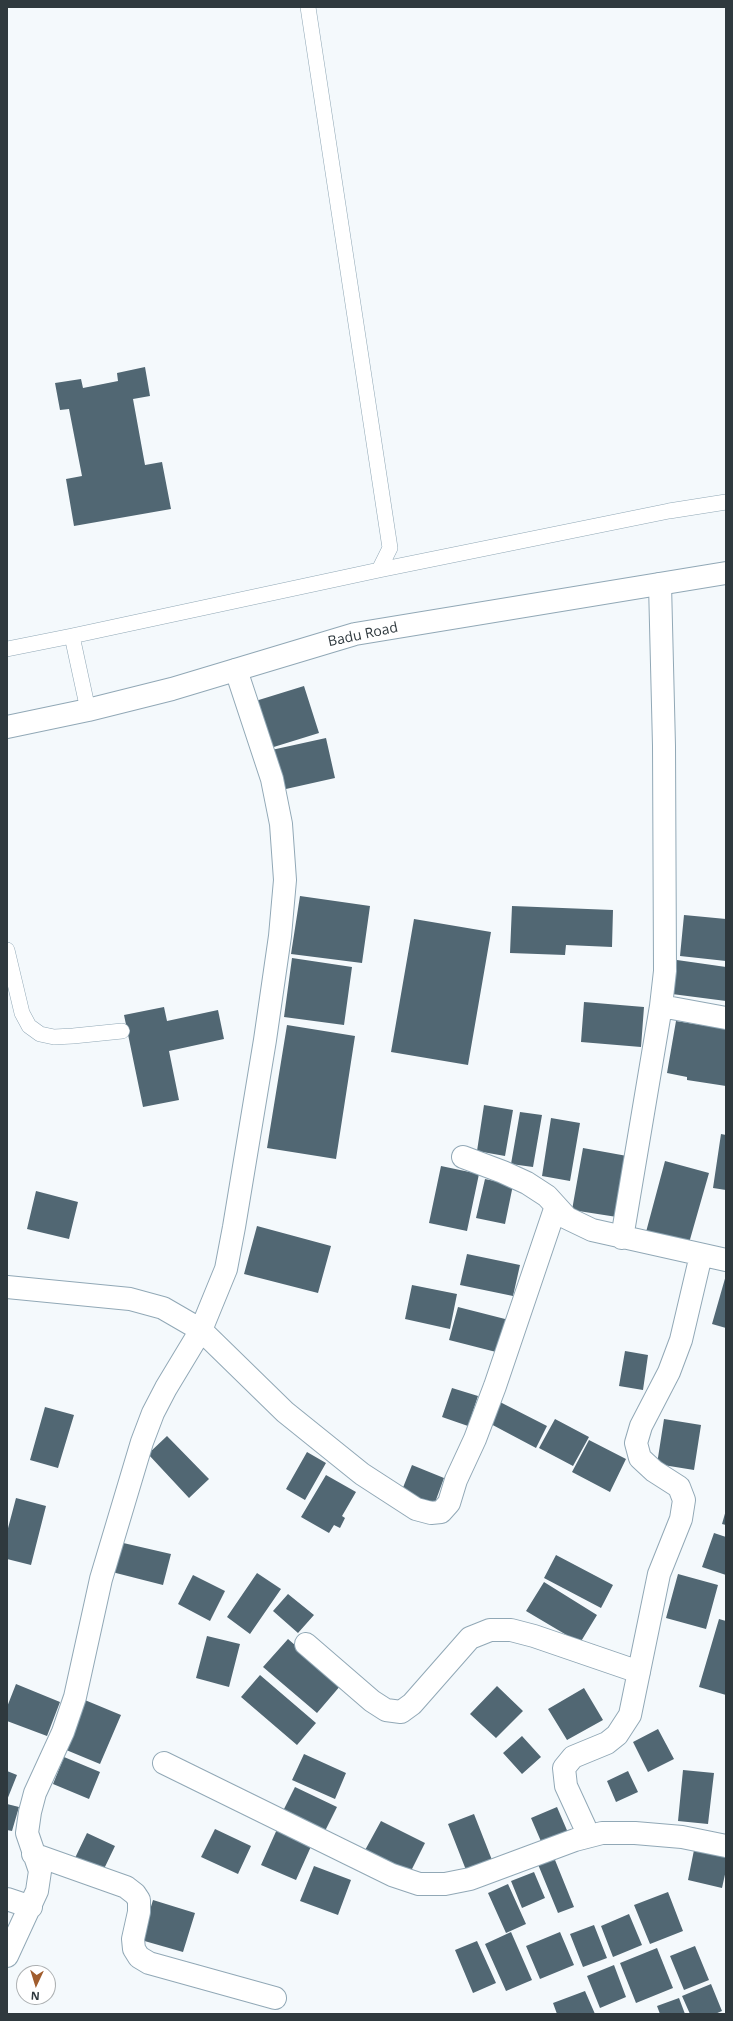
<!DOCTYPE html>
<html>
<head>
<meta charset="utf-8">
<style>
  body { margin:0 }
  #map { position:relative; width:733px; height:2021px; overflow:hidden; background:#f4f9fc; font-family:"Open Sans",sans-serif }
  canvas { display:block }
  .frame { position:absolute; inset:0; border:8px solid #2f393e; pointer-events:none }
  .north { position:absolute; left:16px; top:1965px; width:40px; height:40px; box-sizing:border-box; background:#fff; border:1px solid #acb0b2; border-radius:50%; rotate:184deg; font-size:11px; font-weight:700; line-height:16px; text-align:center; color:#2f393e }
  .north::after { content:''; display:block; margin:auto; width:14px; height:18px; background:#a15d2e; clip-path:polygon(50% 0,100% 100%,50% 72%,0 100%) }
</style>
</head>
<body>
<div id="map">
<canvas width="733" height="2021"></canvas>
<div class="frame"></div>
<div class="north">N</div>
</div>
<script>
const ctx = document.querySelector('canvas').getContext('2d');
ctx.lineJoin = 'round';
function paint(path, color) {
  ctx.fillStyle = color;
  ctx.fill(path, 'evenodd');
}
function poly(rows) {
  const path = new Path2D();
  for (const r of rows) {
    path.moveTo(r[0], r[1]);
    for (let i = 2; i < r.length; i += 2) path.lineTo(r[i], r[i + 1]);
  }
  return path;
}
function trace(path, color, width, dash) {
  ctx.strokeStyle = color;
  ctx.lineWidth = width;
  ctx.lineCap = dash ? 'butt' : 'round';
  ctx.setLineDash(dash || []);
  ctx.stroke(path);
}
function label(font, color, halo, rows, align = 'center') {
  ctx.font = font + ' "Open Sans",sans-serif';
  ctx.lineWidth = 4;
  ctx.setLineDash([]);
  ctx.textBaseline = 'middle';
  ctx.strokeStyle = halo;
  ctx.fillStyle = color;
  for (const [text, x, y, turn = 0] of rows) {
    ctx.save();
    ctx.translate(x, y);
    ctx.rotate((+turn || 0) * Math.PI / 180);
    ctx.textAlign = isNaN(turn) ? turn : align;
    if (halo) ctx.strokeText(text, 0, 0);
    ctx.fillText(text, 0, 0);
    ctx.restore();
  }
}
const building = poly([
  [145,367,150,396,133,399,145,465,162,462,171,509,74,526,66,479,82,476,69,409,60,410,55,383,81,379,83,388,118,381,117,373],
  [304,686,319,733,264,750,249,703],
  [326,738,335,778,277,791,267,751],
  [300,896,370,906,362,963,291,954],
  [512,906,613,910,612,947,566,945,565,955,510,953],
  [684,915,726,919,726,961,680,956],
  [414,919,491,932,468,1065,391,1052],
  [292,958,352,967,344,1025,284,1017],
  [677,960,726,967,726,1001,672,994],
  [584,1002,644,1007,641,1047,581,1042],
  [164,1007,167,1021,218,1010,224,1039,169,1051,179,1100,143,1107,124,1015],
  [676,1021,726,1029,726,1086,687,1080,687,1077,667,1073],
  [287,1025,355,1036,336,1159,267,1148],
  [484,1105,513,1110,505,1156,477,1151],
  [520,1112,542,1115,533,1167,511,1164],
  [551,1118,580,1123,570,1181,542,1176],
  [721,1134,726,1135,726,1190,713,1188],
  [583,1148,627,1156,617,1217,572,1210],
  [665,1161,709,1173,689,1243,646,1232],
  [441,1166,479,1174,467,1231,429,1223],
  [485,1179,513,1185,505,1224,476,1218],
  [36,1191,78,1202,69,1239,27,1229],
  [257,1226,331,1246,318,1293,244,1274],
  [467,1254,520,1265,513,1296,460,1285],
  [726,1275,726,1328,712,1324],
  [412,1285,457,1294,450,1329,405,1319],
  [458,1307,509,1320,500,1353,449,1340],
  [625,1351,648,1355,643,1390,619,1386],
  [452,1388,478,1396,468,1426,442,1417],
  [498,1401,547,1426,536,1448,487,1422],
  [45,1407,74,1415,58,1468,30,1460],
  [555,1419,589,1437,573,1466,539,1448],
  [664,1419,701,1425,694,1470,657,1464],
  [167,1436,209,1479,189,1498,148,1454],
  [589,1440,626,1459,610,1492,572,1472],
  [307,1452,326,1463,305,1500,286,1489],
  [412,1465,444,1478,433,1508,400,1495],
  [326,1475,356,1492,342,1516,345,1518,340,1528,334,1525,329,1533,301,1517],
  [16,1498,46,1506,31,1565,7,1559,7,1532],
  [726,1510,726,1525,722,1524],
  [714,1533,726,1537,726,1575,702,1567],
  [119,1542,171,1554,163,1585,112,1572],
  [556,1555,613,1585,601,1608,544,1578],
  [257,1573,281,1589,250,1634,227,1617],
  [678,1574,718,1585,706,1629,666,1618],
  [193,1575,225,1591,210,1621,178,1604],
  [544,1582,597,1615,580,1643,526,1611],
  [288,1594,314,1615,298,1633,273,1611],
  [719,1619,726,1621,726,1695,699,1687],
  [207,1636,240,1644,229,1687,196,1678],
  [288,1639,341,1685,317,1713,263,1667],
  [260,1675,316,1723,297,1745,241,1697],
  [16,1684,60,1702,47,1736,7,1721,7,1707],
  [497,1686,523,1711,496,1738,470,1714],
  [584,1688,603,1720,567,1740,548,1709],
  [80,1698,121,1715,100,1764,59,1747],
  [658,1729,674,1759,648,1772,633,1742],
  [522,1736,541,1757,522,1774,503,1753],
  [304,1754,346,1773,335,1799,292,1780],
  [64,1757,100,1772,89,1799,53,1784],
  [683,1770,714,1773,708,1824,678,1821],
  [7,1771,17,1775,7,1800],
  [628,1771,638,1792,616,1802,607,1781],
  [295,1787,337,1807,323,1835,281,1815],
  [7,1804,19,1807,12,1831,7,1830],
  [557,1807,569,1835,543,1846,531,1818],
  [474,1814,492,1860,466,1870,448,1824],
  [381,1821,425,1843,409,1875,364,1852],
  [278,1827,313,1842,296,1880,261,1865],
  [215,1829,251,1846,238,1874,201,1857],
  [87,1833,115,1846,103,1871,75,1858],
  [694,1850,726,1857,726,1870,722,1888,688,1880],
  [553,1855,574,1907,558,1913,537,1862],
  [314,1866,351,1880,338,1915,300,1901],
  [534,1872,545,1898,522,1908,511,1881],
  [508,1884,526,1924,506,1933,488,1893],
  [668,1892,683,1931,650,1944,634,1905],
  [153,1900,195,1913,183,1952,141,1940],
  [629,1914,642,1945,613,1957,601,1926],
  [594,1925,607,1958,583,1967,570,1934],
  [511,1932,532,1980,506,1991,485,1944],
  [560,1932,574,1965,540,1979,526,1946],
  [477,1941,496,1983,473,1993,455,1950],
  [695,1946,709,1980,684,1990,670,1956],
  [657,1948,673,1988,636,2003,620,1963],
  [614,1965,626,1997,600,2008,587,1976],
  [711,1984,722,2011,715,2014,690,2014,682,1996],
  [585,1991,595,2014,557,2014,553,2003],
  [679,1998,685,2014,660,2014,657,2006]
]);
const lane = poly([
  [379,570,669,511,726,502],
  [7,649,72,636],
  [88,710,72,636,379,570,390,548,308,7],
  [7,950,22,1013,29,1026,40,1034,54,1037,73,1036,122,1031]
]);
const street = poly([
  [661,1006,726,1018],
  [463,1157,503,1172,527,1183,547,1196,567,1218,592,1230,726,1260],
  [622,1238,661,1006,665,971,664,746,660,584],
  [7,1287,130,1299,163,1308,201,1330,285,1412,362,1474,416,1509,431,1513,441,1512,449,1503,456,1480,475,1439,495,1386,556,1206],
  [306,1644,372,1701,386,1710,401,1712,412,1704,470,1638,490,1630,511,1630,534,1636,639,1672],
  [164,1763,392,1875,419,1884,445,1884,470,1879,575,1840,602,1833,635,1833,682,1837,726,1846],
  [589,1836,566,1786,564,1768,573,1757,607,1743,617,1735,630,1715,659,1574,681,1519,684,1500,679,1487,654,1471,640,1458,636,1443,641,1426,669,1372,681,1340,701,1255],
  [33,1854,126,1887,135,1894,139,1900,139,1912,133,1939,134,1949,139,1957,149,1963,275,1998],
  [7,1899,31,1907],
  [7,1956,37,1891,40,1871,27,1833,30,1812,35,1793,63,1732,75,1697,101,1579,142,1442,153,1413,166,1388,201,1330,226,1269,234,1227,265,1040,280,936,285,880,281,824,272,779,236,670]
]);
const primary = poly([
  [7,727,88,710,172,689,355,634,726,573]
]);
const streetNames = [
  ["Badu Road",363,635,-12]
];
paint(building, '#516773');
trace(lane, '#91a8b6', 16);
trace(street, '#91a8b6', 24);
trace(primary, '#91a8b6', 24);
trace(lane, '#fff', 15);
trace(street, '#fff', 22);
trace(primary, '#fff', 22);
label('14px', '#2f393e', '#fff', streetNames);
</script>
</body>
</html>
